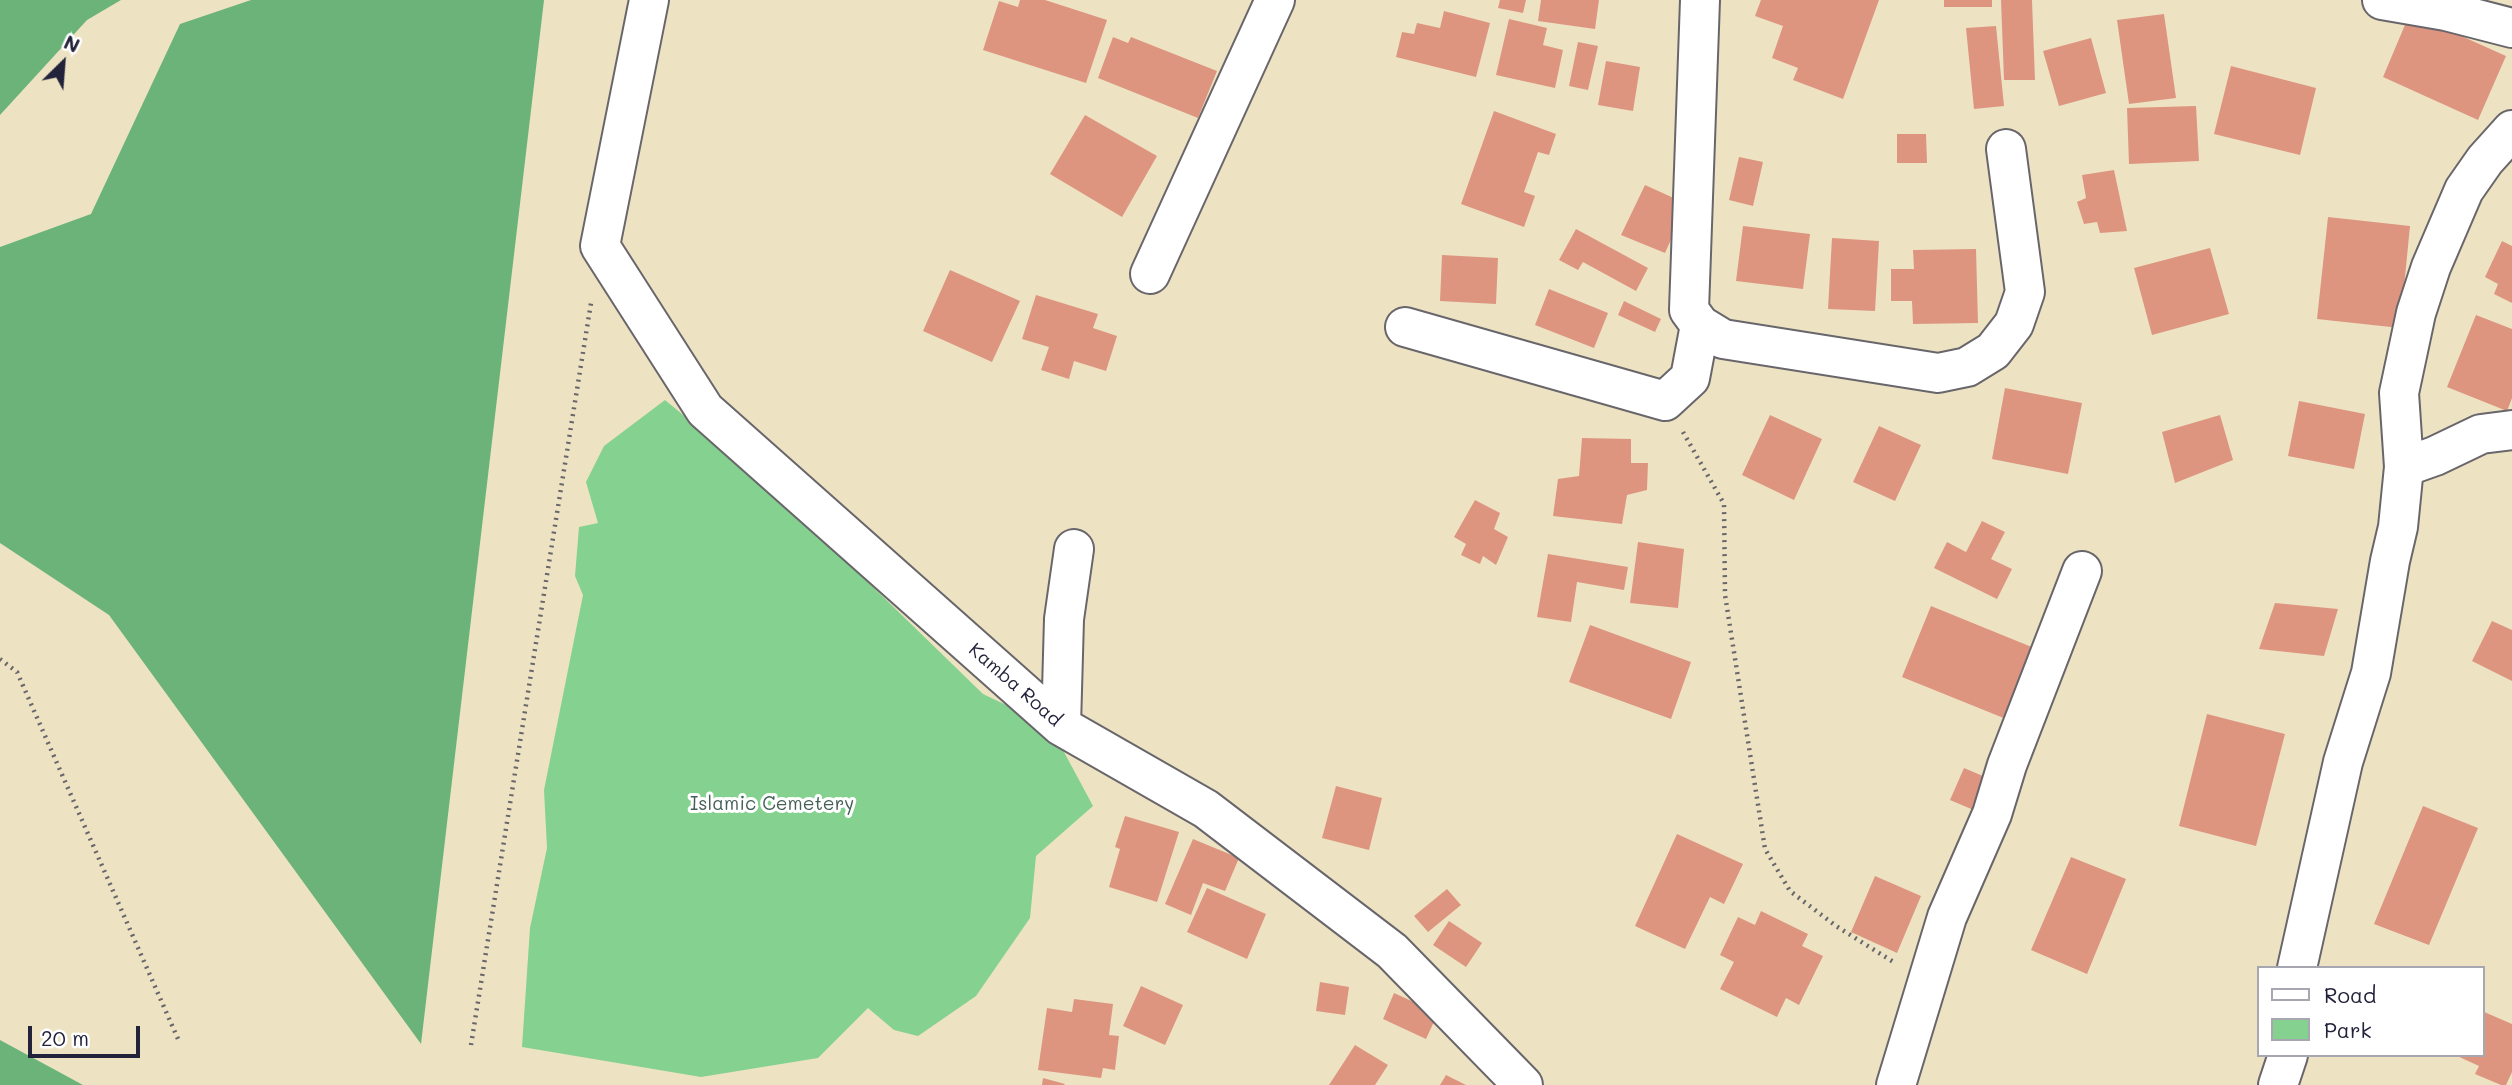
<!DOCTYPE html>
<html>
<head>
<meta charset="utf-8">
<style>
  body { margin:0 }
  #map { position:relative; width:2512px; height:1085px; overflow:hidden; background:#ede3c3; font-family:Mali,sans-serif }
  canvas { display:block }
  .legend { position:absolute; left:2257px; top:966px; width:228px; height:91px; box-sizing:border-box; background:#fff; border:2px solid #a7a7b1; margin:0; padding:9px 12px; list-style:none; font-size:21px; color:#22223b }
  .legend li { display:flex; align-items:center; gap:14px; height:35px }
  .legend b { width:35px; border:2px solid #a7a7b1 }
  .north { position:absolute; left:28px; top:28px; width:70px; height:70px; -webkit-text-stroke:5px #fff; paint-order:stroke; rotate:25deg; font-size:19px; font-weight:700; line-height:28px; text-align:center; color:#22223b }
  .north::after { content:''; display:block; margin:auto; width:24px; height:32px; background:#22223b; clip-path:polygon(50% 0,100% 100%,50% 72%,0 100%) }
  .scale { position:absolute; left:28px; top:1026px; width:112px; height:32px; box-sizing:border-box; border:4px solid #22223b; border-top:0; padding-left:9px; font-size:21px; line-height:24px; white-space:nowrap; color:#22223b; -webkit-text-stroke:5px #fff; paint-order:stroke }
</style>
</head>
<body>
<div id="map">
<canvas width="2512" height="1085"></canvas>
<ul class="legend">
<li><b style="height:9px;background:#fff"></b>Road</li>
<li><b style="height:19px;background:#85d18f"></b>Park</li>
</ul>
<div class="north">N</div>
<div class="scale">20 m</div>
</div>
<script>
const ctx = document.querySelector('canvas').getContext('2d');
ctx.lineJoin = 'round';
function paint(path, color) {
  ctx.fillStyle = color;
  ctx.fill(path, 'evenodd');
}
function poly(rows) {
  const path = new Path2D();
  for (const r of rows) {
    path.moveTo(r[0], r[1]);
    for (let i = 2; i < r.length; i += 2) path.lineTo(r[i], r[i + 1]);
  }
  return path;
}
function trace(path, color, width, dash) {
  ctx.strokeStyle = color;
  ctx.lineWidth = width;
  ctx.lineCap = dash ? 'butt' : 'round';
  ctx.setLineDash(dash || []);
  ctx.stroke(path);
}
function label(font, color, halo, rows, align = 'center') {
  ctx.font = font + ' Mali,sans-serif';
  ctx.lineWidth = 6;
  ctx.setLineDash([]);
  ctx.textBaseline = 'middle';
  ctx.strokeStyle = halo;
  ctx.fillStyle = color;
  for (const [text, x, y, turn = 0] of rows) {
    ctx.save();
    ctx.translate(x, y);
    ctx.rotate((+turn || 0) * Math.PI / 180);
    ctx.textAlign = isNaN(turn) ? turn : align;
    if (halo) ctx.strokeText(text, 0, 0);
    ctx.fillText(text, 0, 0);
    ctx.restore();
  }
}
const green = poly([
  [665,400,767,484,983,694,1050,726,1093,806,1036,856,1030,918,976,996,918,1036,894,1030,868,1008,818,1058,701,1077,522,1047,530,928,547,848,544,790,583,595,575,576,579,527,598,523,586,482,604,446]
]);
const forest = poly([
  [0,0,121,0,87,20,0,115],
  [251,0,544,0,421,1044,109,615,0,543,0,247,91,214,180,24],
  [0,1040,83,1085,0,1085]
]);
const building = poly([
  [1020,0,1045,0,1107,20,1086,83,983,50,999,1,1018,7],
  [1500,0,1526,0,1523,13,1498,8],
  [1541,0,1599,0,1595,29,1538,21],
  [1761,0,1879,0,1843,99,1793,80,1798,68,1772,58,1783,26,1755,16],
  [1944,0,1992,0,1992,7,1944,7],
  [2001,0,2032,0,2035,80,2004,80],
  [1444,11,1490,23,1476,77,1396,57,1402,32,1414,34,1417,23,1440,28],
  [2410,13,2506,56,2478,120,2383,77],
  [2164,14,2176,98,2129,104,2117,20],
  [1509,19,1547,28,1543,45,1563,50,1555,88,1496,75],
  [1996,26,2004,106,1974,109,1966,28],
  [1113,37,1128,43,1131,37,1217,71,1198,118,1098,78],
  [2091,38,2106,93,2059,106,2043,51],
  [1578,42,1598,46,1588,90,1569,86],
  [1606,61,1640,67,1633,111,1598,105],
  [2231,66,2316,88,2300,155,2214,134],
  [2196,106,2199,161,2129,164,2127,108],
  [1494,111,1556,134,1549,155,1538,152,1524,192,1535,196,1524,227,1461,204],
  [1085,115,1157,156,1122,217,1050,174],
  [1897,134,1926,134,1927,163,1897,163],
  [1739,157,1763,162,1753,206,1729,200],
  [2114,170,2127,231,2100,233,2097,222,2084,224,2077,202,2086,198,2082,175],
  [1645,185,1687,204,1665,253,1621,235],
  [2328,217,2410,226,2400,328,2317,319],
  [1743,226,1810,234,1803,289,1736,281],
  [1576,229,1648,268,1636,291,1583,262,1578,270,1559,260],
  [1832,238,1879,241,1875,311,1828,309],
  [2502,241,2512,246,2512,303,2494,294,2498,284,2485,277],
  [2210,248,2229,314,2152,335,2134,268],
  [1976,249,1978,323,1913,324,1912,301,1891,301,1891,269,1914,269,1913,250],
  [1442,255,1498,258,1496,304,1440,301],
  [950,270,1020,301,992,362,923,331],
  [1549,289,1608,313,1594,348,1535,325],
  [1036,295,1098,314,1093,328,1117,336,1106,371,1074,361,1069,379,1041,370,1049,347,1022,339],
  [1624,301,1661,319,1655,332,1618,315],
  [2476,315,2512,329,2512,398,2507,411,2447,387],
  [2005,388,2082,403,2068,474,1992,459],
  [2299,401,2365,414,2354,469,2288,456],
  [1770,415,1822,439,1794,500,1742,475],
  [2220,415,2233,460,2175,483,2162,432],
  [1879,426,1921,445,1895,501,1853,482],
  [1582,438,1631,439,1631,463,1648,463,1647,490,1627,495,1622,524,1553,516,1558,479,1579,476],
  [1475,500,1500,513,1494,529,1508,537,1496,565,1483,556,1480,564,1461,555,1466,544,1454,537],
  [1982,521,2005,532,1991,559,2012,569,1997,599,1934,568,1947,542,1966,552],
  [1638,542,1684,549,1678,608,1630,603],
  [1548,554,1628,567,1624,590,1577,582,1571,622,1537,617],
  [2275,603,2338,609,2324,656,2259,649],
  [1931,606,2039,650,2011,721,1902,677],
  [2492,621,2512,630,2512,681,2472,661],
  [1590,625,1691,662,1671,719,1569,682],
  [2207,714,2285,734,2256,846,2179,826],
  [1964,768,1997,782,1983,814,1950,800],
  [1336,786,1382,798,1369,850,1322,838],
  [2423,806,2478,828,2429,945,2374,924],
  [1125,816,1179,832,1157,902,1109,887,1120,849,1115,847],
  [1677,834,1743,864,1724,904,1710,897,1685,949,1635,926],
  [1193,839,1239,858,1225,891,1203,883,1191,915,1165,904],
  [2071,857,2126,879,2087,974,2031,950],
  [1875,876,1921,896,1897,953,1851,932],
  [1207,888,1266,914,1247,959,1187,932],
  [1447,889,1461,905,1428,932,1414,916],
  [1761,911,1808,934,1802,946,1823,956,1799,1005,1786,998,1777,1017,1720,989,1734,962,1720,955,1738,917,1755,925],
  [1449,921,1482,943,1466,967,1433,945],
  [1320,982,1349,987,1345,1015,1316,1011],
  [1141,986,1183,1005,1165,1045,1123,1026],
  [1394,993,1438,1013,1426,1039,1383,1019],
  [1074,999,1113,1004,1109,1035,1119,1036,1115,1070,1103,1068,1101,1078,1038,1070,1047,1008,1072,1012],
  [2482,1011,2512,1024,2512,1072,2506,1085,2501,1085,2475,1074,2479,1066,2455,1055,2482,1055],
  [1355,1045,1388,1065,1375,1085,1329,1085],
  [1446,1075,1466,1085,1440,1085],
  [1043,1078,1065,1084,1064,1085,1042,1085]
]);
const path = poly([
  [1683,432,1724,504,1725,595,1765,849,1790,891,1836,926,1895,963],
  [0,659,17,672,178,1039],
  [471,1045,591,303]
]);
const street = poly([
  [649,0,600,246,705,410,1061,726,1206,809,1392,951,1523,1085],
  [1700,0,1689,310,1700,325,1723,339,1938,373,1967,367,1993,351,2014,324,2025,292,2006,149],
  [2382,0,2446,11,2512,28],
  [1150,274,1275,0],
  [1405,327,1665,401,1690,378,1700,325],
  [2404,467,2435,456,2481,434,2512,430],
  [1061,726,1064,619,1074,549],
  [2297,968,2343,762,2371,673,2390,561,2398,527,2404,467,2399,393,2416,313,2431,267,2464,190,2485,160,2512,130],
  [1896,1085,1947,917,1992,814,2007,765,2082,571],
  [2278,1085,2288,1055]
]);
const streetNames = [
  ["Kamba Road",1015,685,41]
];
const parkNames = [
  ["Islamic Cemetery",772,804]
];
paint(green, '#85d18f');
paint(forest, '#6cb37a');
paint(building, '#dd9580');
trace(street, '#69666b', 42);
trace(path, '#69666b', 4.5, [2, 5]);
trace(street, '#fff', 38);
label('19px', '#22223b', '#fff', streetNames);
label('19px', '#455f58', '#fff', parkNames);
</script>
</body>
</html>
